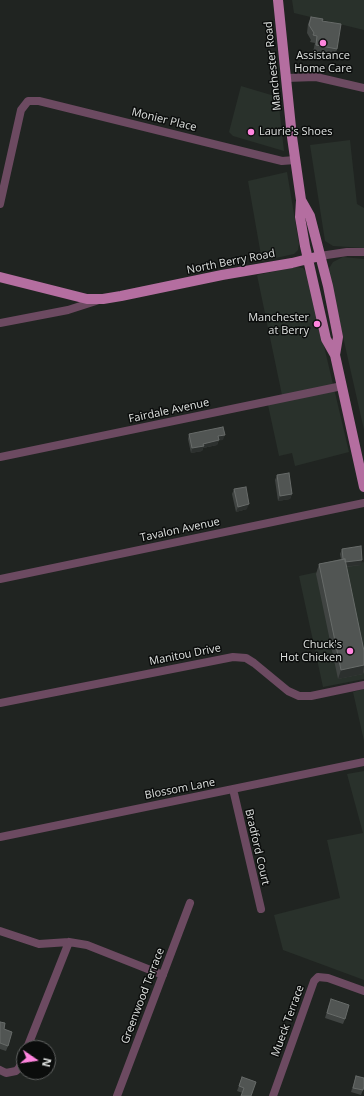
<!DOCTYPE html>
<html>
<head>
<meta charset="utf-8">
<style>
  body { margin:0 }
  #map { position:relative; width:364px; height:1096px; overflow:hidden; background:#202421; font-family:"Open Sans",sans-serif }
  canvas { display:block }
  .north { position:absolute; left:16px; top:1040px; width:40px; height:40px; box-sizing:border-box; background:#0b0d0c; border:1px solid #606261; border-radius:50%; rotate:103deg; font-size:11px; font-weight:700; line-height:16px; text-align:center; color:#dfe2e0 }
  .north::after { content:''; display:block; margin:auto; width:14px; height:18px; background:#ff85de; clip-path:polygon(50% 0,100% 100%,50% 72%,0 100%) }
</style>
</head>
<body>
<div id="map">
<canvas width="364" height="1096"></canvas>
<div class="north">N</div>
</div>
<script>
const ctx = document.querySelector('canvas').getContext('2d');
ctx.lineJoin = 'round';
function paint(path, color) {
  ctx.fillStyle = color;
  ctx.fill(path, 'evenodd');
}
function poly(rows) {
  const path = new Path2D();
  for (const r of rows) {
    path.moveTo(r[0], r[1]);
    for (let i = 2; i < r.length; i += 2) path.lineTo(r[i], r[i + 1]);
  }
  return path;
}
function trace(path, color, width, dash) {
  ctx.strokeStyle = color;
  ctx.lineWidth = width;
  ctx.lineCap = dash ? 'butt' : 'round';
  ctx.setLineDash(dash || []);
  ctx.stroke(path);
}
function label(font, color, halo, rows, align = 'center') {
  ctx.font = font + ' "Open Sans",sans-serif';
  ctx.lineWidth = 3;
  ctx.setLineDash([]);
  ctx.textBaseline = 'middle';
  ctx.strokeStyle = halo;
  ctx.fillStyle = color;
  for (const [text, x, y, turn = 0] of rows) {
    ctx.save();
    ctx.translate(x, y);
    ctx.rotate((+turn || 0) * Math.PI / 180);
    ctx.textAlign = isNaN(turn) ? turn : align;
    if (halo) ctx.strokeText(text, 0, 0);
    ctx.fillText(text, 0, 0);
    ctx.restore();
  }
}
const built = poly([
  [292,0,364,0,364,30,294,13],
  [241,86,278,97,284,151,233,136,229,132],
  [350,140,357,204,364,208,364,248,333,246,325,241,310,145],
  [287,172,299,244,298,250,294,254,262,261,248,181],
  [343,257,364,259,364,430,328,270,333,262],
  [296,267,303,268,307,274,349,452,295,466,292,453,279,456,268,405,283,400,257,275],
  [364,562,364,679,323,687,299,576],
  [364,689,364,741,353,692],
  [364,771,364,980,283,950,274,915,340,898,327,840,363,833,347,774]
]);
const minor = poly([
  [286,78,316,77,364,88],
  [0,204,21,110,28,101,39,101,282,161,295,160],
  [320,256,347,252,364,252],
  [0,323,68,310,96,301],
  [0,457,342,386],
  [0,579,364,503],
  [0,703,233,657,246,658,254,663,288,691,299,696,311,696,364,685],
  [233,789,261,909],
  [0,837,364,762],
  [0,931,39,944,69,942,87,945,163,975],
  [27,1048,69,942],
  [0,1070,6,1073,16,1071,19,1068,24,1057],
  [117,1096,190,903],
  [273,1096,314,981,318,977,328,978,364,991]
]);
const major = poly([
  [278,0,292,137,301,200,300,217,305,246,326,339,335,355,364,487],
  [301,200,310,216,328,286,338,337,335,355],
  [0,277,87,299,103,299,121,296,222,275,292,263,320,256]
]);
const wall = poly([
  [311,17,322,21,337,49,335,56,313,52,315,43,310,42,311,40,307,33,308,24],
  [189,434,223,440,219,440,217,445,203,448,202,451,191,453,188,439],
  [277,475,292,494,290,499,278,501,275,480],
  [234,489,247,509,236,512,232,494],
  [342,549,361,565,346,567,364,651,364,672,363,674,338,679,316,574,319,564,341,559,340,554],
  [329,1004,345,1019,343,1024,325,1018],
  [0,1022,4,1029,8,1046,6,1051,0,1049],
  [356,1076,363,1090,361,1095,351,1092],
  [242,1077,251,1096,237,1091]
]);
const shadedWall = poly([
  [225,435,223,440,216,441,218,436],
  [219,440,217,445,203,448,202,451,191,453,192,448,203,444],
  [292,494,290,499,278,501,280,496],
  [249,504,247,509,236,512,238,507],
  [362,560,361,565,342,567,344,562],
  [364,665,363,674,338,679,341,670]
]);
const building = poly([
  [311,17,323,19,322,21,341,24,337,49,316,45,317,36,313,35,314,33,309,25,311,17],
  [223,427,225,435,218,436,219,440,203,444,204,446,192,448,189,434,223,427],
  [289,473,292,494,280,496,277,475,289,473],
  [246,487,249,504,238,507,234,489,246,487],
  [361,546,362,560,345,562,345,559,343,559,342,549,361,546],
  [345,559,364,651,364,665,341,670,319,564,345,559],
  [331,999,349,1005,345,1019,327,1013,331,999],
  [0,1022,5,1023,4,1029,12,1032,8,1046,0,1043,0,1022],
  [356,1076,364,1078,364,1086,363,1090,353,1088,356,1076],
  [242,1077,256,1082,251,1096,241,1096,244,1088,239,1086,242,1077]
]);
const markers = [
  [323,43,4,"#ff85de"],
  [251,132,4,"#ff85de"],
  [317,324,4,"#ff85de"],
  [350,651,4,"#ff85de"]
];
const poiNames = [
  ["Assistance",323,56,"center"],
  ["Home Care",323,69,"center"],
  ["Laurie's Shoes",259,132,"left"],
  ["Manchester",309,318],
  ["at Berry",309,331],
  ["Chuck's",342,645],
  ["Hot Chicken",342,658]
];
const streetNames = [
  ["Manchester Road",273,66,-96],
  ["Monier Place",164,120,14],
  ["North Berry Road",231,262,-11],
  ["Fairdale Avenue",169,411,-12],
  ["Tavalon Avenue",180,530,-12],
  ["Manitou Drive",185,655,-11],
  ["Blossom Lane",180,789,-11],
  ["Bradford Court",257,847,77],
  ["Greenwood Terrace",143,996,-69],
  ["Mueck Terrace",288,1021,-70]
];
paint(built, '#29312b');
trace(minor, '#6c4a61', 8);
trace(major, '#b46ea0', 10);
paint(wall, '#404442');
paint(shadedWall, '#2c302e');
paint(building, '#515553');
trace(building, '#676b69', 1);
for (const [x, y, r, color] of markers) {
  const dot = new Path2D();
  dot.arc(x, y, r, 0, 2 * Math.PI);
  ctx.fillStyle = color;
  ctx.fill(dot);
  trace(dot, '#0b0d0c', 1.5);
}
label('11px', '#dfe2e0', '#0b0d0c', poiNames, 'right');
label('11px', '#dfe2e0', '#0b0d0c', streetNames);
</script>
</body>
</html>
